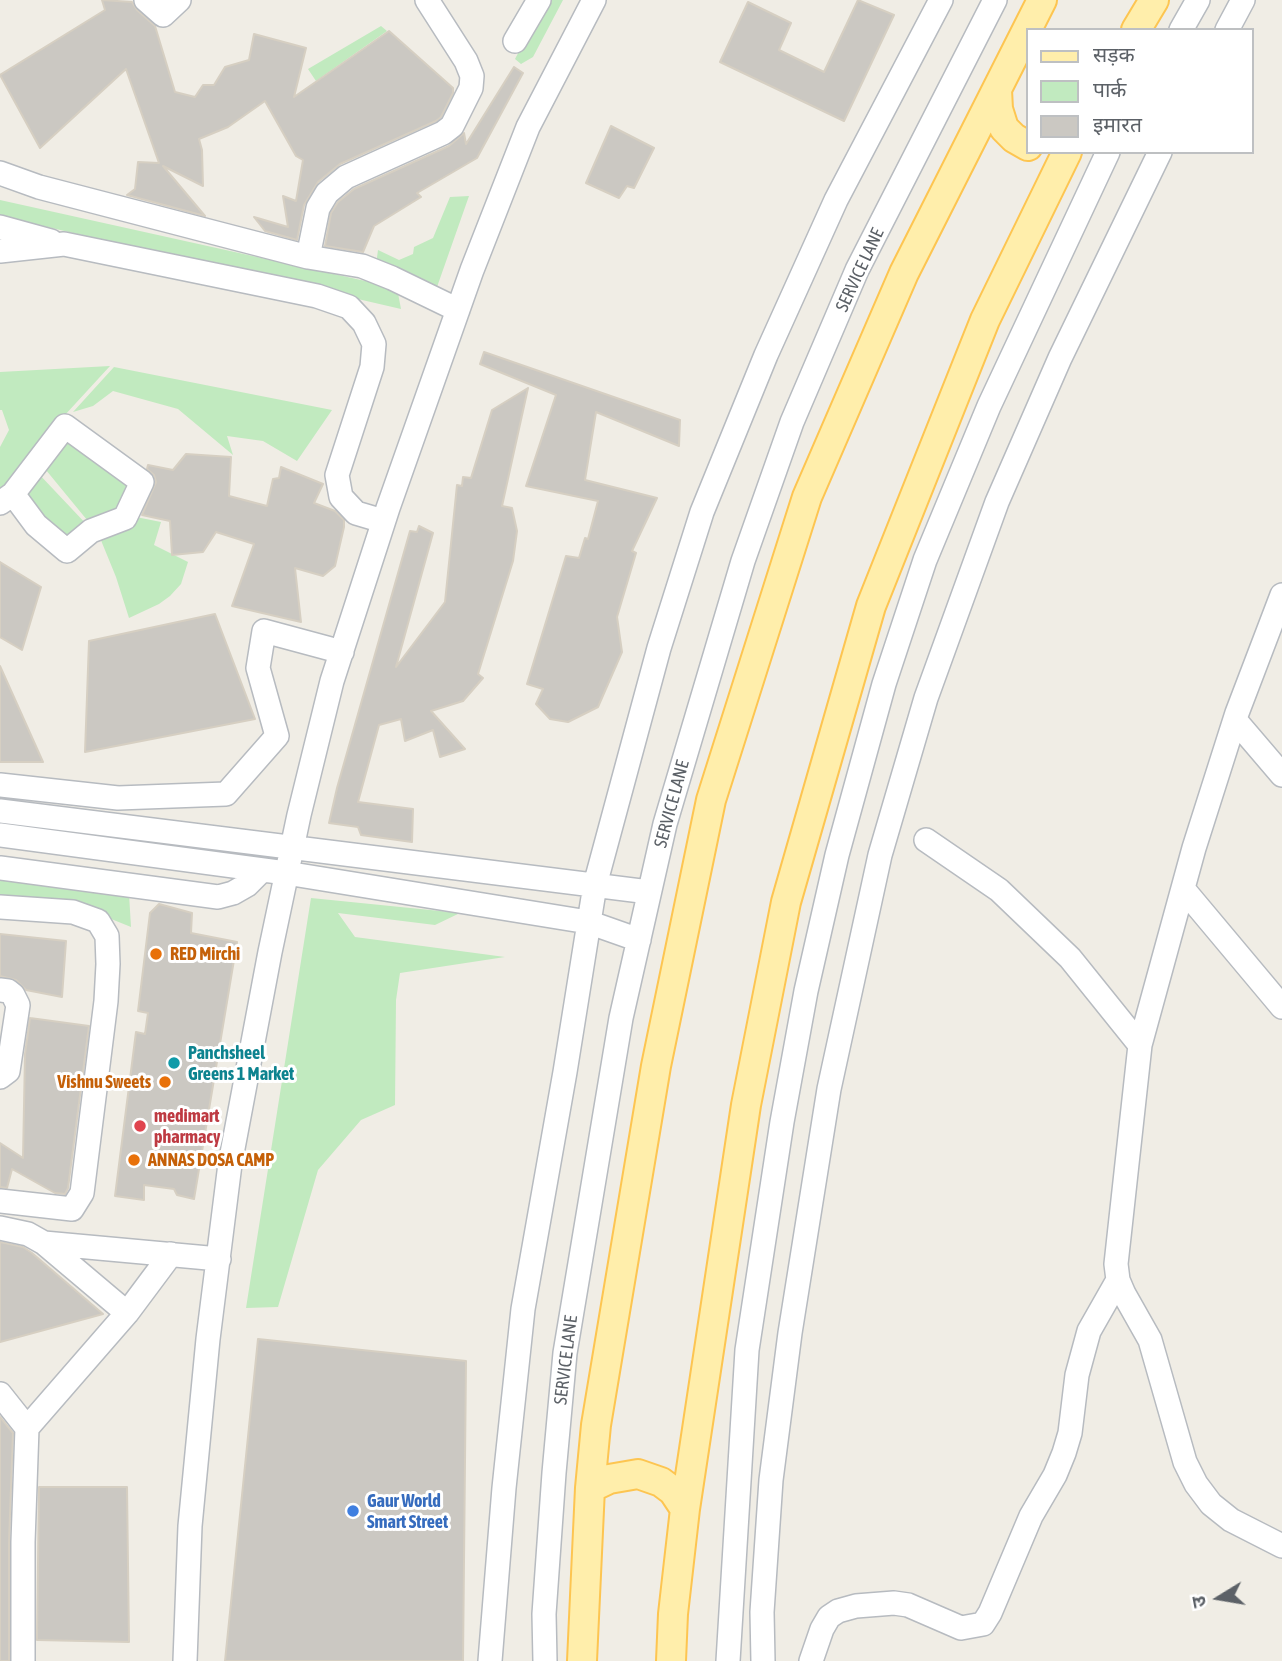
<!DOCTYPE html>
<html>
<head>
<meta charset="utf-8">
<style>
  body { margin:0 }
  #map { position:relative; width:1282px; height:1661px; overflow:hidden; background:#f0ede5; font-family:"Asap Condensed","Noto Sans Devanagari",sans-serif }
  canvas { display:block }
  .legend { position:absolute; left:1026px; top:28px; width:228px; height:126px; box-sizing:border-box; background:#fff; border:2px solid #bec0c2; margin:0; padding:9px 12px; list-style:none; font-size:21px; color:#5c6167 }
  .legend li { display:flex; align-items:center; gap:14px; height:35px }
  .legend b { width:35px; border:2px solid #bec0c2 }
  .north { position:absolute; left:1184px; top:1563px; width:70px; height:70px; -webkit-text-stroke:5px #fff; paint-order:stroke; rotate:259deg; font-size:19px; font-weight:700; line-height:28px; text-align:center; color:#5c6167 }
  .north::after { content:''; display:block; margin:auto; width:24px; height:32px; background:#5c6167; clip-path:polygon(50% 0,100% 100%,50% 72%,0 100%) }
</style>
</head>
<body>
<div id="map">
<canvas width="1282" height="1661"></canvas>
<ul class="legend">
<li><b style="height:9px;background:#ffeeab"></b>सड़क</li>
<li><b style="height:19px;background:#c1eabf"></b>पार्क</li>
<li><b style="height:19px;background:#cbc8c2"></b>इमारत</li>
</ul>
<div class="north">उ</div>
</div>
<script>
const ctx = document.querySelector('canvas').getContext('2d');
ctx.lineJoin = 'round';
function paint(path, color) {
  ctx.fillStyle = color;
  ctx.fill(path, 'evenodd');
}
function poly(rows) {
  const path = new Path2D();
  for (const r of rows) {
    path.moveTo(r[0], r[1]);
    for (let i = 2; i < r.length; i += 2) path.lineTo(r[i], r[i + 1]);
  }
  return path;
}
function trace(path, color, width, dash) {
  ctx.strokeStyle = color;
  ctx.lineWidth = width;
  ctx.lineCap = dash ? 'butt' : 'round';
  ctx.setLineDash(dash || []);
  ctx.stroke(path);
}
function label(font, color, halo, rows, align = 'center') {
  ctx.font = font + ' "Asap Condensed",sans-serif';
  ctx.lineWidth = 6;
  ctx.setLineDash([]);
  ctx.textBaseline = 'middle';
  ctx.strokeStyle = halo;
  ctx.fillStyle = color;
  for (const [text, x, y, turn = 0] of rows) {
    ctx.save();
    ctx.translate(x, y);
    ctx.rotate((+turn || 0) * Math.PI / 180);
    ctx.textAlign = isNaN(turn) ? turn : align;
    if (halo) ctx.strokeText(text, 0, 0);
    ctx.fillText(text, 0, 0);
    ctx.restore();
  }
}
const green = poly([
  [546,0,563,0,533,57,521,64,515,59],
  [381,26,387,31,316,81,308,69],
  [469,196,437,287,376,265,378,250,399,260,413,254,414,247,433,238,450,197],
  [0,200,397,288,401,309,0,216],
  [110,366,30,453,0,491,0,447,9,430,2,410,0,410,0,372],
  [114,367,332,410,297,461,263,441,227,436,233,455,178,409,113,391,93,406,73,412],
  [64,429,139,485,120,517,92,526,41,464],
  [37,472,89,527,68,547,20,490],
  [136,517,161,522,154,545,188,562,181,584,170,596,159,604,129,618,116,577,98,533],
  [0,878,129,894,131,927,84,908,0,899],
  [311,898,460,913,435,925,338,913,355,937,505,957,400,973,396,1000,395,1105,361,1120,318,1170,278,1307,246,1308]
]);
const building = poly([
  [102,0,132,2,137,10,155,26,175,92,195,97,203,85,214,85,225,67,249,60,254,34,306,48,294,97,389,31,453,88,453,93,441,117,436,121,340,164,318,182,304,205,297,240,265,231,254,217,288,227,283,196,296,201,303,160,296,156,265,101,228,127,199,139,202,150,203,186,163,166,205,216,127,195,135,189,138,162,159,163,126,69,40,148,0,75,105,10,102,0],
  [858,0,894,15,844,121,720,62,748,2,791,23,779,50,824,72,858,0],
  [514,67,523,73,477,158,417,193,421,197,374,226,363,252,325,246,331,213,338,202,354,189,449,146,464,133,466,144,514,67],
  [611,126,654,148,634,188,627,186,619,198,586,183,611,126],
  [484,352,680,420,679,446,596,412,585,480,657,498,632,551,636,553,617,617,622,652,598,707,568,722,550,719,536,704,543,689,527,684,566,556,579,558,585,538,588,539,598,501,526,486,556,395,480,364,484,352],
  [528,388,502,506,512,508,517,531,513,561,478,674,483,678,463,701,431,711,465,749,440,757,433,730,405,741,401,719,379,725,358,802,413,809,412,842,361,835,358,827,329,823,337,788,410,531,417,532,419,526,433,533,396,667,445,602,457,485,462,486,463,477,471,478,492,410,528,388],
  [186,454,231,457,229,496,267,506,273,479,279,478,281,467,323,484,314,503,335,511,344,520,344,527,335,566,323,576,295,568,301,622,232,606,254,544,216,532,203,552,172,555,170,521,142,515,156,482,154,475,147,469,148,465,173,470,186,454],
  [0,562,41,587,22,650,0,637,0,562],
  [215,614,255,719,85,752,89,641,215,614],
  [0,666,43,762,0,762,0,666],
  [159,904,192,913,191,933,237,942,194,1199,177,1195,174,1189,144,1185,144,1200,115,1196,136,1032,145,1034,148,1013,138,1011,150,913,159,904],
  [0,934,66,941,62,997,26,990,16,980,0,976,0,934],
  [30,1018,89,1026,68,1188,65,1194,55,1193,12,1169,7,1188,0,1187,0,1143,23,1158,25,1054,30,1018],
  [0,1242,23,1247,32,1253,103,1314,0,1342,0,1242],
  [258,1339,466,1361,463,1661,225,1661,258,1339],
  [0,1417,13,1433,9,1542,9,1661,0,1661,0,1417],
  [39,1487,127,1487,129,1642,37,1640,39,1487]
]);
const minor = poly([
  [146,0,163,15,179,0],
  [1181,30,1198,0],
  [1227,30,1243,0],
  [515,41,539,0],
  [0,173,39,187,308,257,362,266,392,278,458,310],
  [0,227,51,241],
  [0,251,64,244,317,296,349,307,364,323,374,344,372,367,337,475,341,497,356,513,383,521],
  [308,257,318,208,327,193,346,177,443,133,452,126,471,88,472,76,466,61,427,0],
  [0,503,13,494,65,426,142,482,125,518,91,531,67,551,36,525,13,494],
  [1282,595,1237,713,1194,848,1140,1045,1116,1264,1118,1280,1124,1294,1150,1340,1185,1462,1196,1484,1211,1504,1231,1520,1282,1546],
  [1235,720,1282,775],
  [0,785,118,798,226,794,277,736,258,668,264,631,342,652],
  [0,811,649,892],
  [0,835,286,873,588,922,639,940],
  [926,840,999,890,1070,958,1140,1045],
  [0,868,218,897,233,893,247,885,262,870],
  [1184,890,1282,1007],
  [0,907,73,912,98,921,107,936,108,964,106,1001,82,1193,72,1209,0,1201],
  [0,990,8,991,13,995,18,1005,8,1071,0,1077],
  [0,1228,28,1234,44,1243,127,1313],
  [44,1243,219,1259],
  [0,1394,27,1428],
  [23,1661,23,1542,27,1428,127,1313,171,1254],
  [185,1661,190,1526,208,1339,230,1164,270,952,299,815,332,681,388,508,472,270,528,127,594,0],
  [490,1661,504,1488,523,1309,565,1072,595,885,659,648,702,512,766,355,836,200,941,0],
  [545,1661,544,1614,554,1473,565,1353,621,1018,665,824,743,561,792,422,857,270,995,0],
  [728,1661,747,1350,782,1122,806,991,837,855,884,684,925,560,989,406,1108,152],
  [763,1661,762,1612,771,1480,790,1333,829,1089,880,855,926,698,997,502,1060,358,1160,152],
  [811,1661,822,1629,829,1617,838,1611,856,1606,894,1603,908,1605,961,1628,983,1624,990,1613,1031,1516,1055,1475,1064,1453,1070,1433,1077,1375,1089,1331,1118,1280]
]);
const major = poly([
  [1136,30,1154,0],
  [997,90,998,109,1004,128,1014,138,1028,146],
  [590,1488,609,1479,638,1474,661,1482,673,1491,685,1509],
  [582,1661,590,1488,596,1425,656,1066,711,800,807,497,904,273,1042,0],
  [671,1661,673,1614,685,1509,746,1105,786,902,871,606,985,320,1067,152]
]);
const markers = [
  [156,954,7,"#e8710a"],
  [174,1063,7,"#0f9aa8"],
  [165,1082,7,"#e8710a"],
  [140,1126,7,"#e0444e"],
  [134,1160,7,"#e8710a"],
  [353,1511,7,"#3f7fe0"]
];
const streetNames = [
  ["SERVICE LANE",860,270,-65],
  ["SERVICE LANE",672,804,-75],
  ["SERVICE LANE",566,1360,-83]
];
const foodNames = [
  ["RED Mirchi",170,954],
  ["Vishnu Sweets",151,1082,"right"],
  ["ANNAS DOSA CAMP",148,1160]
];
const cultureNames = [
  ["Panchsheel",188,1053],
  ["Greens 1 Market",188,1074]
];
const healthNames = [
  ["medimart",154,1116],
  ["pharmacy",154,1137]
];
const shopNames = [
  ["Gaur World",367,1501],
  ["Smart Street",367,1522]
];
paint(green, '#c1eabf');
paint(building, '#cbc8c2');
trace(building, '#d6cfc2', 2);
trace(minor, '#b7bbc0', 26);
trace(major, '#fdc551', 32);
trace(minor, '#fff', 23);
trace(major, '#ffeeab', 28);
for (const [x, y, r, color] of markers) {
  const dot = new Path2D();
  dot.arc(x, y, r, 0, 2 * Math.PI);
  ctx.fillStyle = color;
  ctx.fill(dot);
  trace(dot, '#fff', 2.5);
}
label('18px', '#5c6167', '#fff', streetNames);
label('bold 18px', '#c56008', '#fff', foodNames, 'left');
label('bold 18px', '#0d838f', '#fff', cultureNames, 'left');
label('bold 18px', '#be3a42', '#fff', healthNames, 'left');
label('bold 18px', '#366cbe', '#fff', shopNames, 'left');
</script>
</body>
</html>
